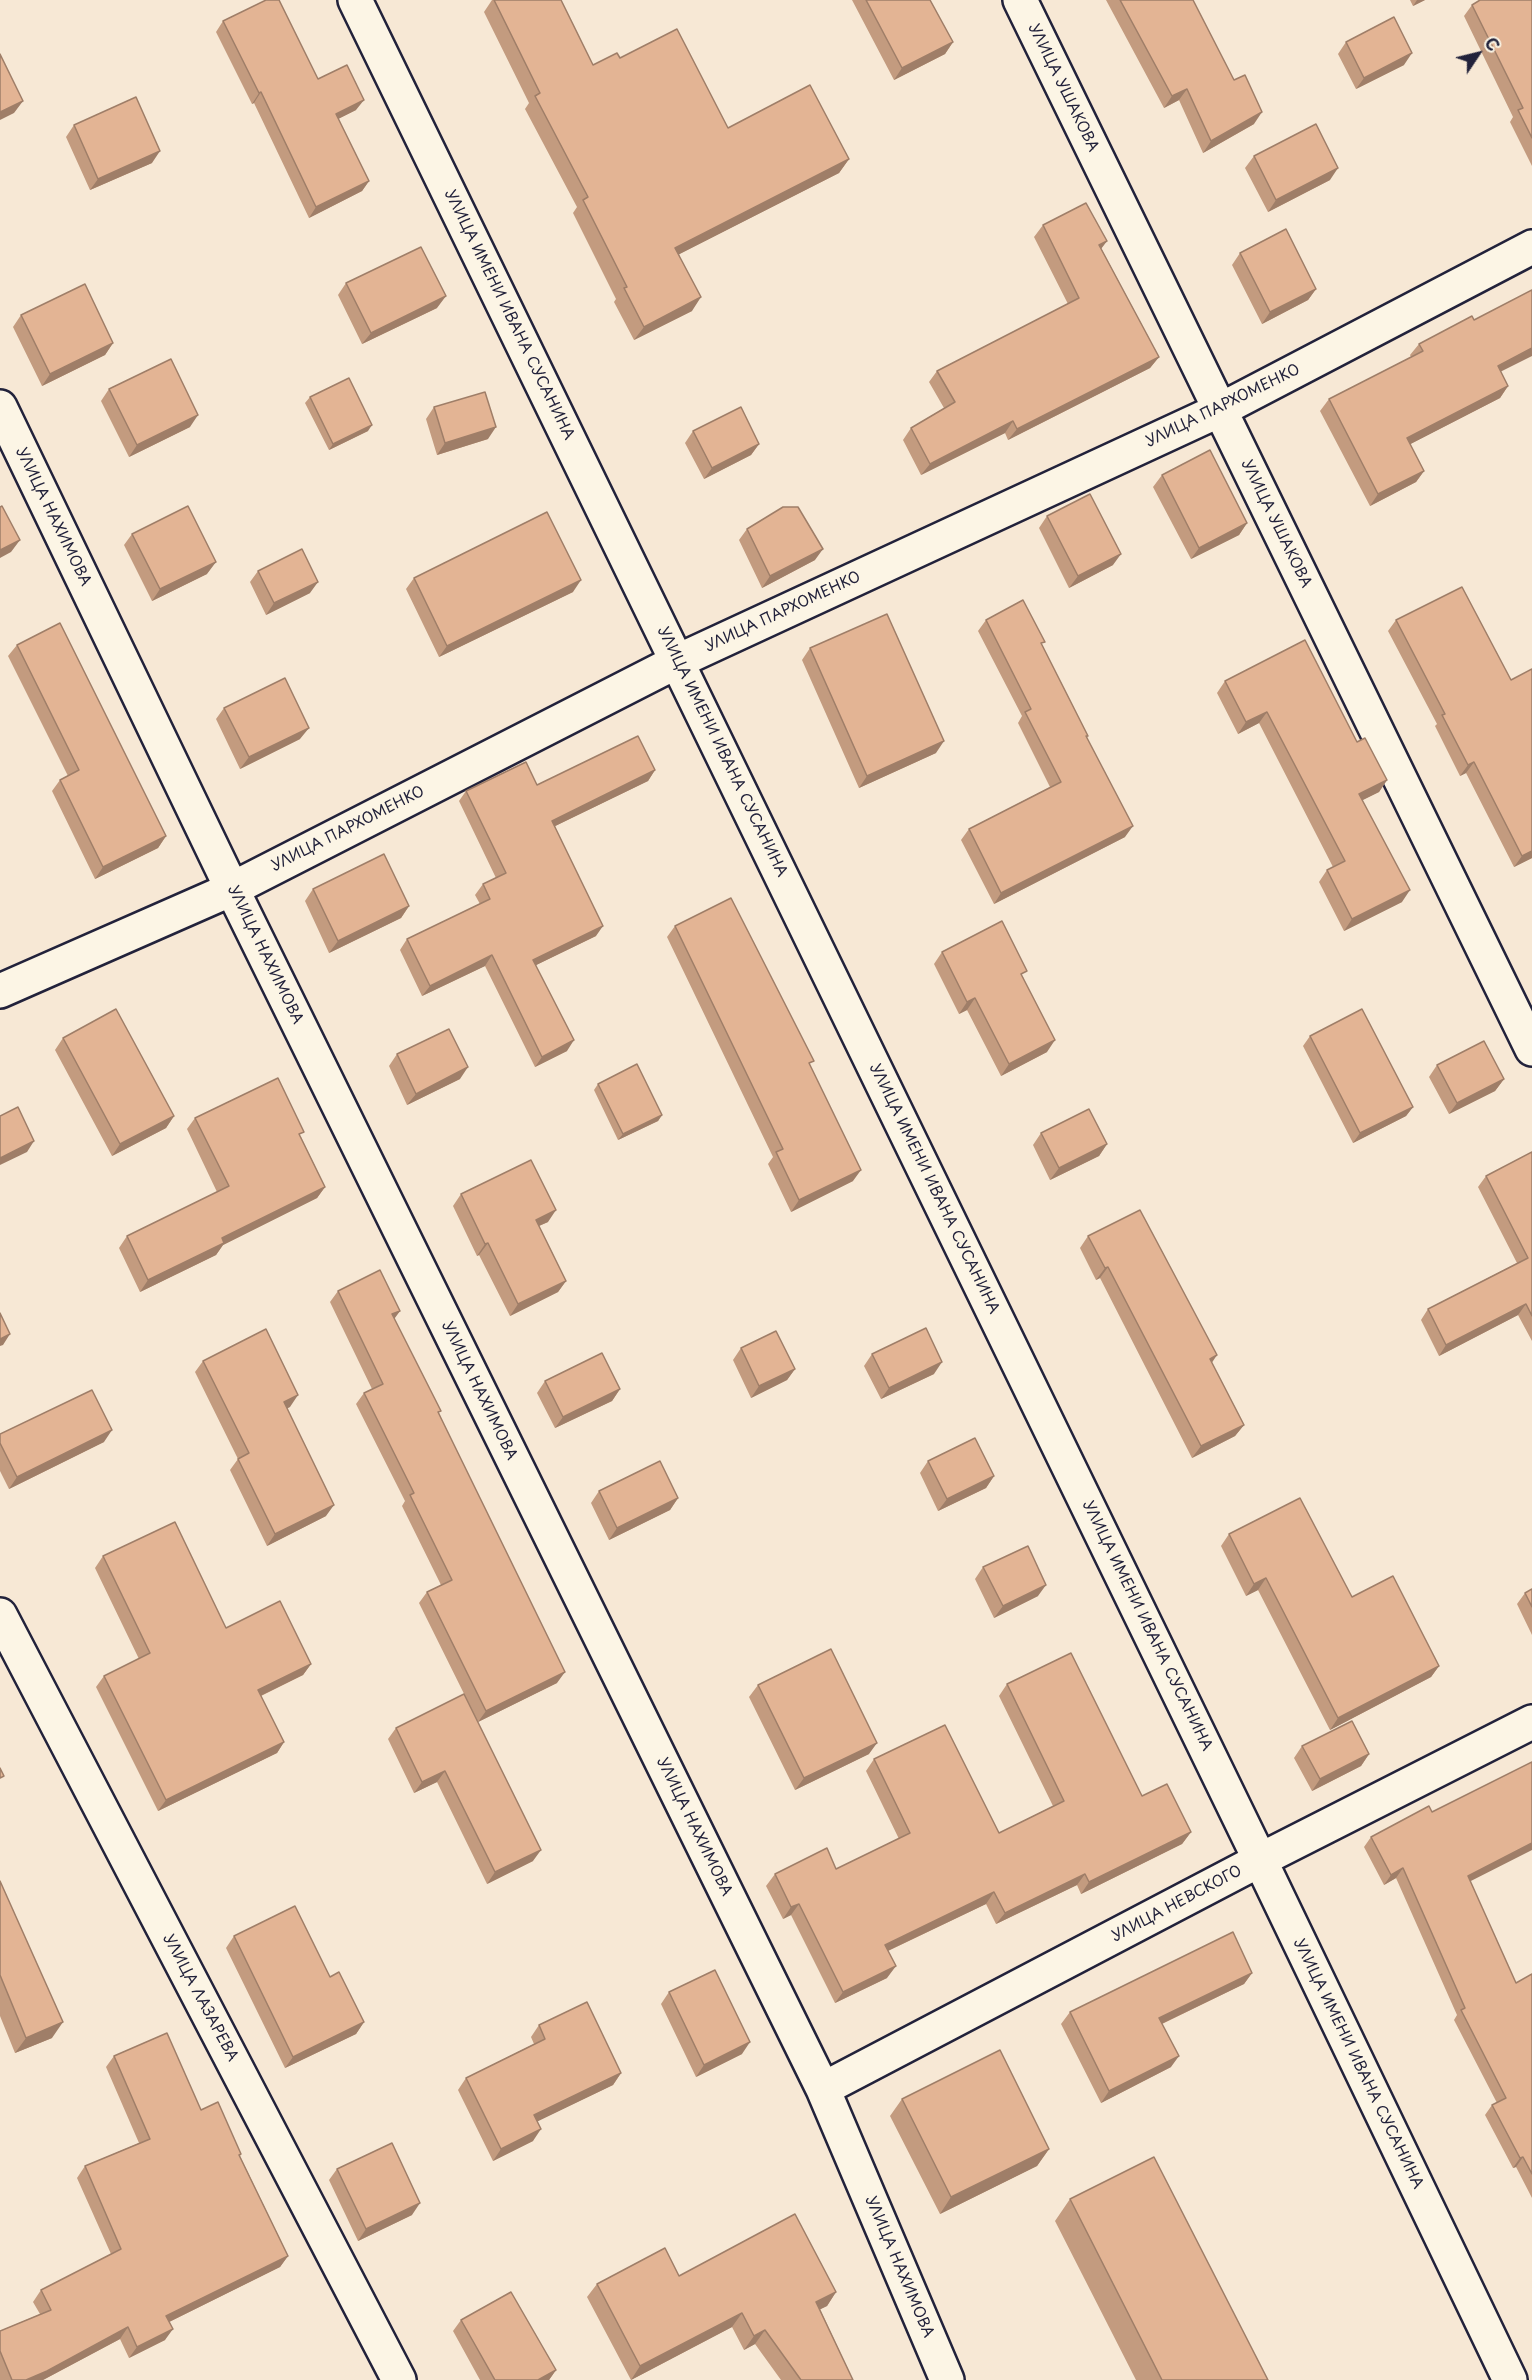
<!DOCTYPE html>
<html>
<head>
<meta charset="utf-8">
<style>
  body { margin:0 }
  #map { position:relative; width:1532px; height:2380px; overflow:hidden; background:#f7e8d5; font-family:"Playpen Sans",sans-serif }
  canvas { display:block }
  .north { position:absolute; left:1448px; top:24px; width:60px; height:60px; -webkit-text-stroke:4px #fcf5e5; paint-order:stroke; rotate:55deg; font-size:16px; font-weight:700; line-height:24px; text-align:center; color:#22223b }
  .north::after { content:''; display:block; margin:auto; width:21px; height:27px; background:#22223b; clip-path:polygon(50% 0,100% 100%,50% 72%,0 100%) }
</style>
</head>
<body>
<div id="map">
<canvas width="1532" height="2380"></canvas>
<div class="north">С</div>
</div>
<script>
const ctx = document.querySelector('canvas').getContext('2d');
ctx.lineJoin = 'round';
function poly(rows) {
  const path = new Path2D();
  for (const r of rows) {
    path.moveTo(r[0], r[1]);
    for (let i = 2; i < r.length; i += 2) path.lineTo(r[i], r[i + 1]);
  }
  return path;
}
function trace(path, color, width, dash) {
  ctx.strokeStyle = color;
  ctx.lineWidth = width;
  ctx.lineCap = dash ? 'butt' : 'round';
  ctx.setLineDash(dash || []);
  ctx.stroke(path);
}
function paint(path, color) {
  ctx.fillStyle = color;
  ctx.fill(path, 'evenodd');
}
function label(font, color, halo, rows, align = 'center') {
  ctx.font = font + ' "Playpen Sans",sans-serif';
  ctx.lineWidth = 4.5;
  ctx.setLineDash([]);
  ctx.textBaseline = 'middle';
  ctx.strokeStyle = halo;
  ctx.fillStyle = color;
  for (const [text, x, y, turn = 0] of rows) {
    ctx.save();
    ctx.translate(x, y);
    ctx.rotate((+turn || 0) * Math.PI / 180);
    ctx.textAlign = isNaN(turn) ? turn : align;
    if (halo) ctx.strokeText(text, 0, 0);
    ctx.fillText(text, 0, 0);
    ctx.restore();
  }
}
const street = poly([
  [355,0,1260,1860,1510,2380],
  [1020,0,1532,1049],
  [0,407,232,889,823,2089,947,2380],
  [0,991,232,889,678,661,1220,410,1532,247],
  [0,1615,399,2380],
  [823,2089,1260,1860,1532,1722]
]);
const wall = poly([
  [492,0,561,0,593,65,620,58,728,128,849,159,839,173,679,254,692,311,634,340,614,302,616,299,573,213,577,207,525,109,529,103,484,12],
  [852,0,930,0,953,42,945,54,894,80],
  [1106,0,1193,0,1254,124,1203,153,1179,100,1164,108],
  [1410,0,1425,0,1413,6],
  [1532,0,1532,166,1510,122,1513,117,1464,16,1472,5],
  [223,21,318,79,356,110,338,119,369,181,362,191,309,218,254,103,252,104,216,32],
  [1346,42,1404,65,1356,89,1338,54],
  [74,125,152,163,90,190,66,137],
  [1254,156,1330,180,1268,212,1245,168],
  [1043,225,1107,241,1101,248,1159,357,1150,368,1008,440,1005,433,921,475,903,440,911,428,944,408,929,382,937,371,1068,304,1034,237],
  [1240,253,1316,289,1308,300,1262,324,1232,265],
  [346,283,437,308,362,344,338,295],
  [21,315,113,343,105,355,42,386,13,327],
  [1474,320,1508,386,1500,398,1410,444,1424,471,1416,482,1370,506,1320,411,1329,399,1411,357,1410,355,1419,344],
  [109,389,190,427,129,457,101,401],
  [310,397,368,431,329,450,305,403],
  [434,407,488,439,437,455,426,419],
  [693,431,759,444,751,455,704,479,685,443],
  [1162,475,1247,523,1239,535,1191,559,1153,487],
  [1047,516,1113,565,1069,588,1039,528],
  [747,529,815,560,762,588,739,540],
  [132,534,207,574,152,601,124,545],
  [258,571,310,593,266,615,250,582],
  [414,578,573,592,439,657,406,589],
  [986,620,1042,645,1088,736,1087,737,1125,837,994,904,961,840,969,829,1050,787,1018,723,1022,716,978,631],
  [1396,620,1511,680,1532,858,1514,867,1466,773,1460,776,1435,726,1437,724,1388,631],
  [17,645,166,836,158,848,95,879,52,791,60,780,68,776,8,656],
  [810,648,936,753,859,788,802,660],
  [1225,681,1357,742,1387,780,1379,792,1362,800,1402,902,1344,931,1319,882,1327,870,1333,867,1259,723,1238,734,1217,693],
  [224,708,300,739,240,769,216,719],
  [655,770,648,781,555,826,596,936,536,965,567,1051,535,1067,485,966,422,996,400,950,407,939,480,904,475,895,483,884,496,878,459,801,466,791,537,785],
  [313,889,409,906,401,918,329,953,305,901],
  [675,926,810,1066,853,1181,791,1212,768,1164,773,1157,667,937],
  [942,952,1023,977,1047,1052,1001,1076,967,1010,959,1014,934,964],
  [1310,1036,1413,1107,1406,1116,1353,1143,1303,1046],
  [63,1038,174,1116,166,1128,112,1156,55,1050],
  [397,1054,460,1079,407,1105,389,1066],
  [1437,1065,1504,1079,1495,1091,1449,1114,1429,1077],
  [598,1084,662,1115,658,1121,618,1140,594,1090],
  [195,1118,301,1137,325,1187,317,1198,223,1245,216,1255,140,1292,119,1248,127,1236,217,1192,187,1129],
  [1041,1133,1107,1144,1099,1156,1050,1180,1033,1145],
  [1532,1152,1532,1341,1518,1315,1439,1356,1421,1320,1428,1309,1517,1263,1478,1187,1486,1176],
  [461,1194,548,1222,539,1226,566,1281,558,1292,510,1316,479,1255,477,1256,453,1206],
  [1088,1236,1212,1363,1244,1425,1235,1436,1192,1458,1100,1278,1096,1280,1080,1248],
  [338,1291,400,1311,394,1318,439,1413,557,1683,478,1722,419,1603,427,1592,441,1585,402,1506,405,1501,356,1404,364,1393,372,1389,330,1302],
  [741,1348,795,1369,787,1380,751,1398,733,1360],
  [872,1354,934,1374,881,1399,864,1366],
  [203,1361,290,1407,287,1408,326,1516,267,1546,230,1470,238,1459,195,1372],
  [545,1381,620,1389,612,1401,555,1428,537,1393],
  [0,1434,104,1442,9,1489,0,1471],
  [928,1461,994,1476,986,1488,938,1511,920,1473],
  [599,1491,678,1498,670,1510,609,1540,591,1503],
  [1229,1534,1352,1597,1439,1666,1431,1677,1330,1730,1258,1590,1246,1596,1221,1546],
  [103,1556,226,1628,311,1664,303,1675,261,1696,284,1742,277,1753,158,1811,96,1687,104,1676,139,1659,95,1568],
  [983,1567,1038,1596,994,1618,975,1579],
  [1532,1589,1532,1635,1517,1604,1525,1593],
  [1007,1684,1142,1796,1191,1832,1182,1844,1081,1894,1077,1885,996,1924,986,1904,888,1951,887,1978,835,2003,791,1915,783,1919,766,1886,775,1874,836,1869,899,1839,866,1771,874,1759,999,1833,1053,1806,999,1696],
  [758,1685,869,1754,795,1790,749,1697],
  [464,1694,533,1861,487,1884,437,1782,414,1793,388,1739,396,1728],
  [1302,1746,1369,1754,1361,1766,1312,1791,1294,1758],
  [1432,1812,1470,1881,1516,1983,1532,1974,1532,2198,1516,2167,1513,2168,1485,2115,1492,2105,1497,2103,1454,2020,1457,2015,1396,1878,1384,1885,1364,1847,1371,1837],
  [0,1881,52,2038,15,2053,0,2016],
  [234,1936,330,1977,364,2022,356,2034,285,2068,226,1948],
  [1252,1973,1244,1984,1162,2024,1171,2067,1101,2103,1061,2024,1070,2012],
  [669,1992,742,2054,696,2077,661,2004],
  [539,2025,621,2073,613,2085,537,2121,533,2141,493,2161,458,2090,466,2078,534,2044,531,2037],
  [114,2056,201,2110,241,2154,240,2156,288,2256,280,2267,169,2322,165,2340,129,2358,120,2339,43,2380,0,2380,0,2331,40,2314,33,2302,41,2290,111,2254,77,2178,85,2166,139,2143,106,2067],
  [902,2099,1049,2149,1037,2166,940,2214,890,2116],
  [337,2169,412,2215,358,2241,329,2180],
  [1070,2199,1268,2380,1136,2380,1055,2221],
  [679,2276,836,2292,827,2306,820,2309,853,2380,781,2380,755,2344,744,2350,732,2327,631,2380,587,2297,597,2284],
  [461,2320,556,2370,549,2380,480,2380,453,2331]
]);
const shadedWall = poly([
  [1417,0,1425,0,1413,6],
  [953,42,945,54,894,80,902,68],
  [1412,53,1404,65,1356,89,1364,78],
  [1187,89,1179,100,1164,108,1172,96],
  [261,92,254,103,252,104,259,93],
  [364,100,356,110,328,124,336,114],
  [23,101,14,113,0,120,0,112],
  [1262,112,1254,124,1203,153,1211,141],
  [160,151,152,163,90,190,98,179],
  [849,159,839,173,666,261,675,248],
  [1338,168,1330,180,1268,212,1276,200],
  [369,181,362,191,309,218,316,207],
  [1107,241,1098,253,1099,245],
  [1316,289,1308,300,1262,324,1270,312],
  [446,296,437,308,362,344,371,333],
  [701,297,692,311,634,340,644,327],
  [113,343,105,355,42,386,50,374],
  [1532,348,1532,356,1490,377,1498,366],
  [1159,357,1150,368,1008,440,1017,429],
  [1508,386,1500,398,1399,450,1407,438],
  [198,415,190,427,129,457,137,445],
  [1013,421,1005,433,921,475,930,464],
  [372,425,368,431,329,450,333,444],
  [496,427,488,439,437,455,445,443],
  [759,444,751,455,704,479,712,468],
  [1424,471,1416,482,1370,506,1378,494],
  [1247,523,1239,535,1191,559,1199,548],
  [20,540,11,552,0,558,0,550],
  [823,549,815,560,762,588,770,576],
  [1121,554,1113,565,1069,588,1078,576],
  [216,562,207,574,152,601,160,589],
  [581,580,573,592,439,657,447,646],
  [318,582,310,593,266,615,274,603],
  [1267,712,1259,723,1238,734,1246,722],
  [309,728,300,739,240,769,249,757],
  [944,741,936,753,859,788,867,776],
  [1474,762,1466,773,1460,776,1468,765],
  [655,770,648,781,545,831,552,821],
  [1387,780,1379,792,1351,806,1359,794],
  [1133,826,1125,837,994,904,1001,893],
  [166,836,158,848,95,879,103,867],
  [1532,851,1532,858,1514,867,1522,856],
  [1410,890,1402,902,1344,931,1352,919],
  [409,906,401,918,329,953,338,941],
  [603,926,596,936,526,970,533,960],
  [492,955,485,966,422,996,430,986],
  [975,998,967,1010,959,1014,967,1002],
  [574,1040,567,1051,535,1067,542,1057],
  [1055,1040,1047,1052,1001,1076,1009,1064],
  [468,1067,460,1079,407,1105,416,1094],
  [1504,1079,1495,1091,1449,1114,1457,1103],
  [1413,1107,1406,1116,1353,1143,1360,1133],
  [662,1115,658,1121,618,1140,623,1134],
  [174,1116,166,1128,112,1156,120,1144],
  [34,1141,27,1152,0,1165,0,1158],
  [1107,1144,1099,1156,1050,1180,1059,1168],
  [861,1170,853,1181,791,1212,799,1200],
  [325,1187,317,1198,223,1245,216,1255,140,1292,148,1280,222,1238],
  [556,1210,548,1222,527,1231,536,1220],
  [488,1243,479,1255,477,1256,485,1244],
  [1108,1267,1100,1278,1096,1280,1105,1268],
  [566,1281,558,1292,510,1316,518,1304],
  [1526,1304,1518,1315,1439,1356,1446,1345],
  [400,1311,392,1322,392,1314],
  [10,1334,3,1345,0,1346,0,1339],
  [1217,1355,1209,1367,1210,1359],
  [942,1362,934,1374,881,1399,889,1388],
  [795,1369,787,1380,751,1398,759,1386],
  [620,1389,612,1401,555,1428,563,1417],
  [298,1395,290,1407,275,1414,284,1402],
  [1244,1425,1235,1436,1192,1458,1201,1446],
  [112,1430,104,1442,9,1489,17,1477],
  [994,1476,986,1488,938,1511,947,1499],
  [678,1498,670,1510,609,1540,617,1528],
  [334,1505,326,1516,267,1546,275,1534],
  [1266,1578,1258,1590,1246,1596,1254,1584],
  [1046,1585,1038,1596,994,1618,1003,1606],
  [311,1664,303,1675,250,1701,258,1690],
  [1439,1666,1431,1677,1330,1730,1338,1718],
  [565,1672,557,1683,478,1722,486,1711],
  [284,1742,277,1753,158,1811,166,1800],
  [877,1743,869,1754,795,1790,804,1778],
  [1369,1754,1361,1766,1312,1791,1320,1779],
  [445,1771,437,1782,414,1793,422,1782],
  [1191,1832,1182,1844,1081,1894,1089,1882],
  [1532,1843,1532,1850,1461,1886,1468,1876],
  [541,1850,533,1861,487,1884,495,1872],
  [1403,1868,1396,1878,1384,1885,1391,1875],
  [1085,1874,1077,1885,996,1924,1005,1913],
  [994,1892,986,1904,877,1956,885,1945],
  [799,1904,791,1915,783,1919,791,1907],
  [896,1966,887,1978,835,2003,843,1992],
  [1252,1973,1244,1984,1151,2029,1159,2018],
  [63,2022,52,2038,15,2053,26,2038],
  [364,2022,356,2034,285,2068,293,2057],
  [750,2042,742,2054,696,2077,704,2065],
  [1179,2056,1171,2067,1101,2103,1109,2091],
  [621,2073,613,2085,526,2127,534,2115],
  [541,2129,533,2141,493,2161,501,2149],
  [1049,2149,1037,2166,940,2214,951,2197],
  [1523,2157,1516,2167,1513,2168,1520,2158],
  [420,2203,412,2215,358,2241,366,2229],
  [288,2256,280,2267,159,2327,166,2316],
  [836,2292,827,2306,807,2316,816,2302],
  [742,2313,732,2327,631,2380,640,2366],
  [128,2327,120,2339,43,2380,26,2380],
  [173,2329,165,2340,129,2358,137,2347],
  [765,2330,755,2344,744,2350,754,2336],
  [556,2370,549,2380,538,2380]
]);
const building = poly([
  [266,0,279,0,318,79,347,65,364,100,336,114,369,181,316,207,261,92,259,93,223,21,266,0],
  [494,0,561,0,593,65,617,53,620,58,677,29,728,128,810,85,849,159,675,248,701,297,644,327,624,288,627,287,583,200,588,197,535,96,540,93,494,0],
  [866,0,930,0,953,42,902,68,866,0],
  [1120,0,1193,0,1234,80,1245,75,1262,112,1211,141,1187,89,1172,96,1120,0],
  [1480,0,1532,0,1532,138,1518,110,1523,108,1472,5,1480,0],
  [1394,17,1412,53,1364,78,1346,42,1394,17],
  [0,54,23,101,0,112,0,54],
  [136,97,160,151,98,179,74,125,136,97],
  [1316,124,1338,168,1276,200,1254,156,1316,124],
  [1086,203,1107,241,1099,245,1159,357,1017,429,1013,421,930,464,911,428,955,402,937,371,1079,298,1043,225,1086,203],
  [1286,229,1316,289,1270,312,1240,253,1286,229],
  [421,247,446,296,371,333,346,283,421,247],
  [85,284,113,343,50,374,21,315,85,284],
  [1532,290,1532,348,1498,366,1508,386,1407,438,1424,471,1378,494,1329,399,1423,351,1419,344,1472,316,1474,320,1532,290],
  [171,359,198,415,137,445,109,389,171,359],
  [349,378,372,425,333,444,310,397,349,378],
  [485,392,496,427,445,443,434,407,485,392],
  [741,407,759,444,712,468,693,431,741,407],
  [1210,450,1247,523,1199,548,1162,475,1210,450],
  [1090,494,1121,554,1078,576,1047,516,1090,494],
  [2,506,20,540,0,550,0,507,2,506],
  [188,506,216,562,160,589,132,534,188,506],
  [783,507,798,507,823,549,770,576,747,529,783,507],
  [547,512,581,580,447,646,414,578,547,512],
  [302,549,318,582,274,603,258,571,302,549],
  [1462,587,1511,680,1532,669,1532,851,1522,856,1474,762,1468,765,1442,715,1445,714,1396,620,1462,587],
  [1023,600,1045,642,1041,643,1088,736,1086,736,1133,826,1001,893,969,829,1061,782,1025,712,1031,709,986,620,1023,600],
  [887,614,944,741,867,776,810,648,887,614],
  [60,623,166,836,103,867,60,780,79,770,17,645,60,623],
  [1305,640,1357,742,1365,738,1387,780,1359,794,1410,890,1352,919,1327,870,1345,861,1267,712,1246,722,1225,681,1305,640],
  [285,678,309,728,249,757,224,708,285,678],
  [638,736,655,770,552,821,603,926,533,960,574,1040,542,1057,492,955,430,986,407,939,490,899,483,884,506,873,466,791,526,762,537,785,638,736],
  [384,854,409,906,338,941,313,889,384,854],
  [731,898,814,1061,809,1063,861,1170,799,1200,776,1152,783,1149,675,926,731,898],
  [1002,921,1027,971,1021,974,1055,1040,1009,1064,975,998,967,1002,942,952,1002,921],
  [116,1009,174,1116,120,1144,63,1038,116,1009],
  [1362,1009,1413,1107,1360,1133,1310,1036,1362,1009],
  [449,1029,468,1067,416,1094,397,1054,449,1029],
  [1484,1041,1504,1079,1457,1103,1437,1065,1484,1041],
  [637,1064,662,1115,623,1134,598,1084,637,1064],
  [278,1078,304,1132,299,1134,325,1187,222,1238,224,1243,148,1280,127,1236,229,1186,195,1118,278,1078],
  [18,1107,34,1141,0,1158,0,1116,18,1107],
  [1089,1109,1107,1144,1059,1168,1041,1133,1089,1109],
  [1532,1152,1532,1316,1526,1304,1446,1345,1428,1309,1528,1258,1486,1176,1532,1152],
  [531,1160,556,1210,536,1220,566,1281,518,1304,488,1243,485,1244,461,1194,531,1160],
  [1140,1210,1217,1355,1210,1359,1244,1425,1201,1446,1108,1267,1105,1268,1088,1236,1140,1210],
  [380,1270,400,1311,392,1314,441,1411,438,1412,565,1672,486,1711,427,1592,452,1580,410,1495,414,1493,364,1393,383,1384,338,1291,380,1270],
  [0,1313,10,1334,0,1339,0,1313],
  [926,1328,942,1362,889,1388,872,1354,926,1328],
  [266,1329,298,1395,284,1402,334,1505,275,1534,238,1459,249,1453,203,1361,266,1329],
  [776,1331,795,1369,759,1386,741,1348,776,1331],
  [602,1353,620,1389,563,1417,545,1381,602,1353],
  [92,1390,112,1430,17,1477,0,1443,0,1434,92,1390],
  [975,1438,994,1476,947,1499,928,1461,975,1438],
  [660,1461,678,1498,617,1528,599,1491,660,1461],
  [1300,1498,1352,1597,1393,1576,1439,1666,1338,1718,1266,1578,1254,1584,1229,1534,1300,1498],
  [175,1522,226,1628,280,1601,311,1664,258,1690,284,1742,166,1800,104,1676,150,1653,103,1556,175,1522],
  [1028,1546,1046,1585,1003,1606,983,1567,1028,1546],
  [1532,1589,1532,1607,1525,1593,1532,1589],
  [831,1649,877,1743,804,1778,758,1685,831,1649],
  [1071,1653,1142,1796,1167,1784,1191,1832,1089,1882,1085,1874,1005,1913,994,1892,885,1945,896,1966,843,1992,799,1904,791,1907,775,1874,827,1848,836,1869,910,1833,874,1759,945,1725,999,1833,1064,1801,1007,1684,1071,1653],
  [464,1694,541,1850,495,1872,445,1771,422,1782,396,1728,464,1694],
  [1352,1721,1369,1754,1320,1779,1302,1746,1352,1721],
  [1532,1762,1532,1843,1468,1876,1516,1983,1532,1974,1532,2174,1523,2157,1520,2158,1492,2105,1506,2098,1461,2010,1465,2008,1403,1868,1391,1875,1371,1837,1429,1806,1432,1812,1532,1762],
  [0,1768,4,1776,0,1778,0,1768],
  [0,1881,63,2022,26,2038,0,1975,0,1881],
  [295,1906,330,1977,339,1972,364,2022,293,2057,234,1936,295,1906],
  [1233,1932,1252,1973,1159,2018,1179,2056,1109,2091,1070,2012,1233,1932],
  [715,1970,750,2042,704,2065,669,1992,715,1970],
  [587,2002,621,2073,534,2115,541,2129,501,2149,466,2078,545,2039,539,2025,587,2002],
  [167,2033,201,2110,218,2102,241,2154,239,2155,288,2256,166,2316,173,2329,137,2347,128,2327,47,2371,26,2380,12,2380,0,2351,0,2331,51,2310,41,2290,121,2249,85,2166,150,2139,114,2056,167,2033],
  [1000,2050,1049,2149,951,2197,902,2099,1000,2050],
  [392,2143,420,2203,366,2229,337,2169,392,2143],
  [1154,2157,1268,2380,1162,2380,1070,2199,1154,2157],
  [795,2214,836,2292,816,2302,853,2380,801,2380,765,2330,754,2336,742,2313,640,2366,597,2284,665,2248,679,2276,795,2214],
  [511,2292,556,2370,538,2380,495,2380,461,2320,511,2292]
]);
const streetNames = [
  ["УЛИЦА УШАКОВА",1063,88,64],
  ["УЛИЦА ИМЕНИ ИВАНА СУСАНИНА",509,315,64],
  ["УЛИЦА ПАРХОМЕНКО",1223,406,-26],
  ["УЛИЦА НАХИМОВА",53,517,64],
  ["УЛИЦА УШАКОВА",1276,524,64],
  ["УЛИЦА ПАРХОМЕНКО",783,612,-25],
  ["УЛИЦА ИМЕНИ ИВАНА СУСАНИНА",722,752,64],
  ["УЛИЦА ПАРХОМЕНКО",348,829,-27],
  ["УЛИЦА НАХИМОВА",265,955,64],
  ["УЛИЦА ИМЕНИ ИВАНА СУСАНИНА",934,1189,64],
  ["УЛИЦА НАХИМОВА",479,1391,64],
  ["УЛИЦА ИМЕНИ ИВАНА СУСАНИНА",1147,1626,64],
  ["УЛИЦА НАХИМОВА",694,1827,64],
  ["УЛИЦА НЕВСКОГО",1177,1904,-28],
  ["УЛИЦА ЛАЗАРЕВА",200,1998,62],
  ["УЛИЦА ИМЕНИ ИВАНА СУСАНИНА",1358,2064,64],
  ["УЛИЦА НАХИМОВА",899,2267,67]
];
trace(street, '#22223b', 38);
trace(street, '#fcf5e5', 33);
paint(wall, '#c39b7f');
paint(shadedWall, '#9f7e68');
paint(building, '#e3b494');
trace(building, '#9f7e68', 1.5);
label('15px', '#22223b', '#fcf5e5', streetNames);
</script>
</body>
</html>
